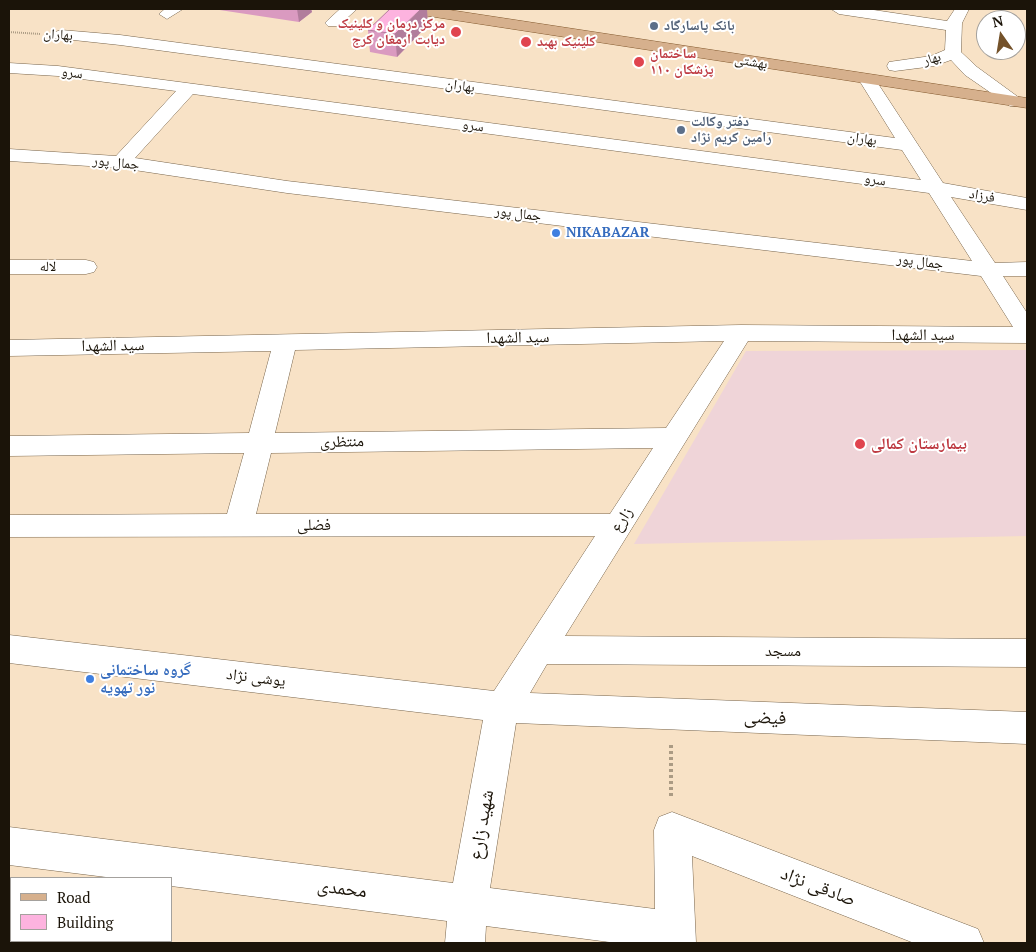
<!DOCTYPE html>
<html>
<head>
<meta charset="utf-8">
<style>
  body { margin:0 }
  #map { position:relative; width:1036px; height:952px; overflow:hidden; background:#f8e2c6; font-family:"PT Serif",serif }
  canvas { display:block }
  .frame { position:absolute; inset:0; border:10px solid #1b1409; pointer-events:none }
  .legend { position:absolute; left:10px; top:877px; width:162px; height:65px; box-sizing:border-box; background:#fff; border:1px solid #a4a19d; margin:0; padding:6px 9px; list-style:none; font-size:15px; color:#1b1409 }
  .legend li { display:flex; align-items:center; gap:10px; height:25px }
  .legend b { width:25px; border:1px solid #a4a19d }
  .north { position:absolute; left:976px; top:10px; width:50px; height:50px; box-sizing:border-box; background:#fff; border:1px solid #a4a19d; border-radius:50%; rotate:347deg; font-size:14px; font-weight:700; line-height:20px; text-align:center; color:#1b1409 }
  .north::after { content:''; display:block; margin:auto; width:18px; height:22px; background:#74522a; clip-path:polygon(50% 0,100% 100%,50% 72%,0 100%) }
</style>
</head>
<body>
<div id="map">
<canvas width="1036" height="952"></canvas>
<div class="frame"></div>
<ul class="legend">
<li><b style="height:6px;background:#d6b08d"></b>Road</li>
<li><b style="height:14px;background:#fdb3df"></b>Building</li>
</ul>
<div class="north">N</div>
</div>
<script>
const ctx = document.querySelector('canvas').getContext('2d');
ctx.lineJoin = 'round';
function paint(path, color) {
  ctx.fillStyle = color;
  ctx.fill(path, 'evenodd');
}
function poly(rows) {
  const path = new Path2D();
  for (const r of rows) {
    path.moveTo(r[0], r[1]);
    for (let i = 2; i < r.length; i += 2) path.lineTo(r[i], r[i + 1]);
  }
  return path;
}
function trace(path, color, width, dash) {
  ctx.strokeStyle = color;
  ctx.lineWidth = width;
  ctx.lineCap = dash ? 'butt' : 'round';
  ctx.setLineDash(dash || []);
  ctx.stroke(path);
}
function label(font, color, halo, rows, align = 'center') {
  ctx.font = font + ' "PT Serif","Noto Naskh Arabic",serif';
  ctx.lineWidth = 4;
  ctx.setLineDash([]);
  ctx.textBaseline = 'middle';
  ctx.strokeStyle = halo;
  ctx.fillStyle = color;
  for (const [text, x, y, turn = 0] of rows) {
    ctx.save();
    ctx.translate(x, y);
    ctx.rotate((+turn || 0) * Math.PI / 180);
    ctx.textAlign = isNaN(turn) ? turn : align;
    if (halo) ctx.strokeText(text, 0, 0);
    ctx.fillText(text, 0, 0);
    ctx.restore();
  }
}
const medical = poly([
  [1027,350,1027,536,634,544,746,351]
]);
const pathFar1 = poly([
  [9,32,40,34]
]);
const path = poly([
  [671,745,671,799]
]);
const minor = poly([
  [165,9,183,9,167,19,159,14,165,9],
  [340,9,357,9,338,26,328,26,325,23,328,20,340,9],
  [831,9,867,9,947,21,955,9,969,9,962,23,961,52,977,67,1025,102,1022,106,1010,106,965,75,951,60,934,66,895,71,889,70,887,66,889,62,931,56,945,50,946,30,839,14,831,9],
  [61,30,120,35,895,138,859,80,861,76,867,75,873,76,943,183,1027,198,1027,210,951,197,995,263,1027,262,1027,276,1003,276,1027,313,1027,343,748,341,565,636,1027,639,1027,667,547,664,530,693,1027,712,1027,744,516,723,490,888,655,909,654,830,659,817,672,812,978,929,984,943,914,943,692,856,696,943,617,943,486,926,485,943,445,943,447,921,171,886,171,878,114,878,9,865,9,827,453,883,483,720,9,663,9,635,494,691,595,536,9,537,9,515,227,514,244,453,9,456,9,436,249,433,271,351,9,356,9,340,741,325,1013,327,981,276,287,193,121,168,9,161,9,149,116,156,176,91,58,76,9,73,9,63,58,66,921,180,902,150,120,45,55,38,53,35,55,32,61,30],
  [193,94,929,193,972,261,287,181,135,158,193,94],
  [724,341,666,428,275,433,295,350,724,341],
  [653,448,610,514,256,514,271,453,653,448],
  [9,260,86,260,94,262,97,267,94,272,86,274,9,274,9,260]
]);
const major = poly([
  [407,9,443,9,1027,98,1027,108,415,14,407,9]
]);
const wall = poly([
  [213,9,311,9,312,12,299,22],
  [428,25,397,57,370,52,368,30]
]);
const shadedWall = poly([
  [297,9,311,9,312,12,299,22],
  [421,9,427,9,428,25,397,57,395,34]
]);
const building = poly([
  [390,9,421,9,395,34,368,30,390,9]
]);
const markers = [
  [654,26,5,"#5c6f8a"],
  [456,32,6,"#e0444e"],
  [526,42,6,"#e0444e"],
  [639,62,6,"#e0444e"],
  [681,130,5,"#5c6f8a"],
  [556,233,5,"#3f7fe0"],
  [860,444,6,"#e0444e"],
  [90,679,5,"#3f7fe0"]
];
const farHealthnames = [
  ["مرکز درمان و کلینیک",445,24,"right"],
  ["دیابت ارمغان کرج",445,40,"right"],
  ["کلینیک بهبد",537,42],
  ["ساختمان",650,54],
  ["پزشکان ۱۱۰",650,70]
];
const farServicenames = [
  ["بانک پاسارگاد",664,26],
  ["دفتر وکالت",691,122],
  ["رامین کریم نژاد",691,138]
];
const farStreetnames = [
  ["بهاران",58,35,4],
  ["بهار",932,59,-16],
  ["بهشتى",751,62,9],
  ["سرو",72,73,7],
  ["بهاران",460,86,8],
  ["سرو",473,126,8],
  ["بهاران",862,139,8],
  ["جمال پور",116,163,6],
  ["سرو",875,180,8],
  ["فرزاد",982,196,10],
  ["جمال پور",518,214,7],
  ["جمال پور",920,262,7],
  ["لاله",48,267]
];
const farShopnames = [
  ["NIKABAZAR",566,233]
];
const streetNames = [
  ["سید الشهدا",923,335],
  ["سید الشهدا",518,338,-1],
  ["سید الشهدا",113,346,-1],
  ["منتظری",342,442,-1],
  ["زارع",622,520,-57],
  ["فضلی",314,525],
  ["مسجد",783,651],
  ["یوشی نژاد",256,678,7]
];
const healthNames = [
  ["بیمارستان کمالی",871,444]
];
const shopNames = [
  ["گروه‌ ساختمانی",100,670],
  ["نور تهویه",100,688]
];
const nearStreetnames = [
  ["فیضی",765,718,2],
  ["شهید زارع",482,825,-80],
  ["صادقی نژاد",818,887,21],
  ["محمدی",342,889,7]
];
paint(medical, '#efd4d8');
trace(minor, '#78654c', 1);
trace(major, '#82582d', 1);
trace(pathFar1, '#ab9b84', 2, [1, 1]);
trace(path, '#ab9b84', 4, [3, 3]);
paint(minor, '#fff');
paint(major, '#d6b08d');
paint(wall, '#da9ac0');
paint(shadedWall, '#b17d9c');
paint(building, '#fdb3df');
trace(building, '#b17d9c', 1);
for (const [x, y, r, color] of markers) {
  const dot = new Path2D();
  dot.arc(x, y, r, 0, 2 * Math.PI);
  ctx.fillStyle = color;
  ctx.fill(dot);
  trace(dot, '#fff', 2);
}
label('bold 14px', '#be3a42', '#fff', farHealthnames, 'left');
label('bold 14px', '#4e5e75', '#fff', farServicenames, 'left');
label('14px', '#1b1409', '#fff', farStreetnames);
label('bold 14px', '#366cbe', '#fff', farShopnames, 'left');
label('16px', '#1b1409', '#fff', streetNames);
label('bold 16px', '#be3a42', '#fff', healthNames, 'left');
label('bold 16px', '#366cbe', '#fff', shopNames, 'left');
label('19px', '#1b1409', '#fff', nearStreetnames);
</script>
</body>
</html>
